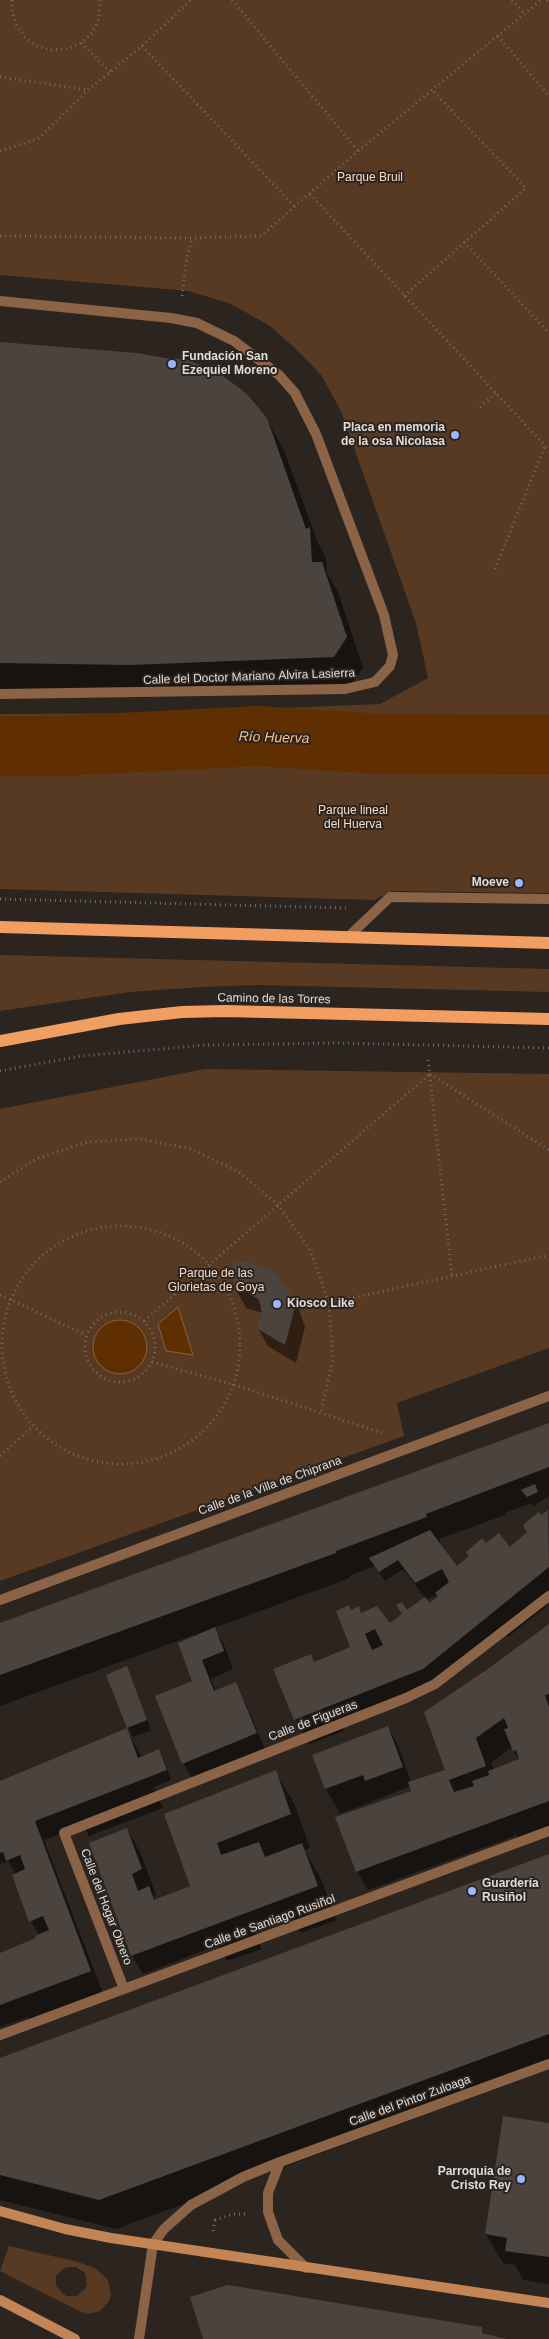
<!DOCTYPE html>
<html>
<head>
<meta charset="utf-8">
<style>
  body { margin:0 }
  canvas { display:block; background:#2b241f }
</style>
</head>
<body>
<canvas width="549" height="2339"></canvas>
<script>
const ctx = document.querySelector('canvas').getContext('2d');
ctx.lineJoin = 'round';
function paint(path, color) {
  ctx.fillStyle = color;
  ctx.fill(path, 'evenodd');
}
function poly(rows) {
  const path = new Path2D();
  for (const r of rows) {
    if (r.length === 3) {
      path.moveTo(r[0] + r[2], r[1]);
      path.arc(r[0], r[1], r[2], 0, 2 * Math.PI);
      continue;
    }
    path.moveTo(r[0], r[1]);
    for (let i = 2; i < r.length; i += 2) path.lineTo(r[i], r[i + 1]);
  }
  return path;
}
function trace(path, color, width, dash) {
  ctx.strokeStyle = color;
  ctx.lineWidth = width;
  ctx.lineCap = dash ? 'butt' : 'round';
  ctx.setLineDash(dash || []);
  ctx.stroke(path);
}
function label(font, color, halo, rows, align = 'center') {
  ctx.font = font + ' Helvetica,sans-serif';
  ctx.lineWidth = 4;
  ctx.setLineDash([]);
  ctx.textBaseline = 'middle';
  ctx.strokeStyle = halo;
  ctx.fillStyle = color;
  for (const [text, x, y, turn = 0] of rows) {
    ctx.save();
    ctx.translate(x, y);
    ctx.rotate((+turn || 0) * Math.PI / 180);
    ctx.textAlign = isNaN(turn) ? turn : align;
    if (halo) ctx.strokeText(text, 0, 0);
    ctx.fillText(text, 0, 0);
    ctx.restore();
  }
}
const green = poly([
  [0,0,549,0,549,893,392,891,374,900,0,889,0,714,163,713,380,704,428,678,416,623,341,411,321,375,296,349,270,326,231,304,189,291,0,275],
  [0,955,549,969,549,992,258,985,201,987,130,992,0,1011],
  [205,1069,549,1074,549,1348,397,1403,404,1436,0,1581,0,1109],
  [9,2246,78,2262,95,2268,108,2280,111,2294,109,2301,100,2311,88,2314,81,2312,0,2271],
  [66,2267,76,2267,85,2273,87,2284,85,2289,77,2296,66,2296,56,2286,56,2276]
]);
const water = poly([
  [178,1307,193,1355,166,1351,158,1324,178,1307],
  [120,1347,27]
]);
const shadow = poly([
  [0,343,264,415,284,450,318,543,326,558,327,574,338,592,363,668,350,686,0,692],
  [236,1289,288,1291,299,1310,305,1327,296,1363,268,1346,258,1328,263,1313,246,1308],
  [549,1425,549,1496,533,1506,531,1503,505,1513,505,1515,439,1539,441,1543,438,1543,457,1568,486,1545,512,1553,548,1512,549,1594,544,1598,548,1605,508,1637,504,1631,434,1687,341,1724,344,1731,309,1744,295,1719,310,1656,315,1663,351,1648,351,1612,358,1608,362,1614,389,1625,425,1598,403,1569,385,1581,375,1566,349,1576,350,1578,214,1628,225,1647,233,1669,211,1679,216,1692,236,1685,246,1704,266,1752,194,1781,183,1763,194,1681,194,1635,0,1706,0,1624],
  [437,1595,439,1597,429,1605,426,1600],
  [549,1625,549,1831,521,1842,514,1831,515,1836,368,1890,357,1872,337,1818,413,1792,411,1786,340,1814,326,1789,314,1756,388,1727,398,1745,411,1782,447,1771,460,1690],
  [512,1747,519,1760,494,1770,491,1763],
  [126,1667,151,1730,133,1737,128,1727],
  [127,1730,142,1757,158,1751,164,1760,171,1780,154,1787,163,1808,89,1836,80,1820,81,1827,44,1840,104,1996,31,2023,28,2017,0,2027,0,1954,38,1939,39,1935,31,1921,16,1874,8,1861,0,1864,0,1783],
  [275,1771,295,1805,310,1848,305,1850,321,1879,337,1920,301,1933,292,1918,255,1932,262,1949,227,1961,218,1945,143,1974,132,1955,113,1902,127,1829,141,1854,156,1895,153,1896,156,1901,193,1893,165,1815],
  [549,1856,549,2069,116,2229,0,2200,0,2060],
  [549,2125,549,2284,523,2280,515,2265,503,2263,486,2234]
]);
const river = poly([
  [0,746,60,746,258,736,380,744,549,745]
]);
const building = poly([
  [0,342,137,353,165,358,182,359,183,358,219,373,246,393,267,418,306,529,310,527,310,529,312,562,322,562,347,637,334,657,130,665,0,663],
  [233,1262,249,1262,277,1273,289,1290,295,1307,285,1345,256,1328,262,1314,259,1300,247,1292,234,1290],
  [549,1423,549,1467,426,1514,427,1517,336,1551,336,1553,0,1675,0,1623],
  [535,1484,538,1492,527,1497,521,1490],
  [548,1510,549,1567,423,1669,294,1720,273,1669,311,1654,314,1662,350,1647,336,1611,349,1605,351,1610,359,1606,361,1613,377,1606,390,1623,402,1614,396,1605,402,1602,407,1610,425,1597,430,1603,438,1596,435,1593,449,1582,442,1569,415,1583,398,1560,379,1572,369,1558,430,1530,457,1566,469,1556,466,1552,482,1538,486,1543,499,1533,510,1547,527,1532,523,1525,539,1512,541,1515],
  [375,1629,383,1645,372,1650,365,1634],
  [549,1624,549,1694,545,1695,549,1707,549,1801,356,1872,335,1817,411,1791,408,1782,445,1770,424,1712,492,1666],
  [504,1718,508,1728,504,1729,513,1751,516,1750,519,1759,488,1771,489,1775,472,1781,474,1786,454,1792,449,1780,486,1766,476,1738],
  [215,1627,224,1651,202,1660,214,1691,236,1682,257,1733,182,1764,155,1696,192,1681,178,1643],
  [127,1666,147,1720,127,1728,106,1675],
  [388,1726,403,1767,365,1781,363,1775,325,1789,312,1755],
  [127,1728,138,1758,159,1749,167,1770,35,1821,91,1971,0,2005,0,1953,36,1938,35,1936,49,1930,43,1916,29,1922,12,1875,25,1869,20,1855,6,1861,3,1852,0,1853,0,1781],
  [276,1770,291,1814,217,1843,221,1855,259,1842,265,1857,302,1843,318,1886,131,1956,89,1843,127,1828,142,1869,132,1874,138,1891,149,1886,154,1900,190,1886,164,1814],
  [549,1854,549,2034,99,2200,0,2175,0,2058],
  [503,2116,549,2123,549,2257,505,2251,507,2238,485,2234],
  [228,2285,482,2327,482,2333,506,2339,203,2339,190,2297]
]);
const path = poly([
  [12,0,12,12,17,26,25,37,37,46,51,50,67,49,81,43,92,33,99,19,100,0],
  [232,0,358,151],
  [512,0,525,14],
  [547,0,549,2],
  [498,36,549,96],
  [81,43,110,72],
  [142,46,295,207],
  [0,77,88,90],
  [0,151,38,139,88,90,142,46,191,0],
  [310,194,549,450],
  [0,236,192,238,261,236,358,151,541,0],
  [464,242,549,333],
  [182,296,186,263,192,238],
  [404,296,526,188,432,90],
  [480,407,496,393],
  [495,569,545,446],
  [0,899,346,908],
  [428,1060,452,1276],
  [0,1071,81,1056,205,1045,338,1043,549,1048],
  [430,1074,549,1150],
  [0,1182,38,1158,88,1142,140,1139,191,1149,239,1172,278,1205,310,1250,329,1303,333,1358,321,1413],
  [121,1345,119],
  [0,1295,86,1335],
  [329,1303,549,1255],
  [120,1347,35],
  [144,1321,430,1074],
  [152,1362,235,1385,383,1433],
  [0,1456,33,1426],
  [215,2220,233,2214,246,2214],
  [213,2231,215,2220]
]);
const lane = poly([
  [348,937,390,897,549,899]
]);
const street = poly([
  [0,301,171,318,197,323,234,341,279,375,295,393,316,434,384,615,393,655,390,666,375,682,345,689,0,694],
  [0,1600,549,1396],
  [124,1989,64,1833,406,1698,435,1684,549,1596],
  [0,2035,549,1831],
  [280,2162,268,2193,268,2212,278,2240,306,2268],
  [139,2339,153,2244,164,2229,191,2205,243,2177,280,2162,549,2064]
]);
const secondary = poly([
  [0,2211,65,2229,111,2238,549,2303],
  [0,2300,75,2339]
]);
const primary = poly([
  [0,927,549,943],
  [0,1041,119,1019,182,1012,225,1011,549,1019]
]);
const markers = [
  [172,364,5,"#98b6fd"],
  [455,435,5,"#98b6fd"],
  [519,883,5,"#98b6fd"],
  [277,1304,5,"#98b6fd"],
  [472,1891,5,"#98b6fd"],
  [521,2179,5,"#98b6fd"]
];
const parkNames = [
  ["Parque Bruil",370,178],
  ["Parque lineal",353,811],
  ["del Huerva",353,825],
  ["Parque de las",216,1274],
  ["Glorietas de Goya",216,1288]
];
const poiNames = [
  ["Fundación San",182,357],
  ["Ezequiel Moreno",182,371],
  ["Placa en memoria",445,428,"right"],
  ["de la osa Nicolasa",445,442,"right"],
  ["Moeve",509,883,"right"],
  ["Kiosco Like",287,1304],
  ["Guardería",482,1884],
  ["Rusiñol",482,1898],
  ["Parroquia de",511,2172,"right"],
  ["Cristo Rey",511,2186,"right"]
];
const streetNames = [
  ["Calle del Doctor Mariano Alvira Lasierra",249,677,-2],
  ["Camino de las Torres",274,999,1],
  ["Calle de la Villa de Chiprana",270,1486,-20],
  ["Calle de Figueras",313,1721,-21],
  ["Calle del Hogar Obrero",106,1907,69],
  ["Calle de Santiago Rusiñol",270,1922,-20],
  ["Calle del Pintor Zuloaga",410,2101,-20]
];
const waterNames = [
  ["Río Huerva",274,738,2]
];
paint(green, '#583922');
paint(water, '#5f2f01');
trace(water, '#866342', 1);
paint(shadow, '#0007');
trace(river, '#5f2f01', 60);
paint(building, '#4b433d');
trace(path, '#716b67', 3, [1, 4]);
trace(lane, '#8b6346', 10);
trace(street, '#8b6346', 10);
trace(secondary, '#c48556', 10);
trace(primary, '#f19f61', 12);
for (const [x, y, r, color] of markers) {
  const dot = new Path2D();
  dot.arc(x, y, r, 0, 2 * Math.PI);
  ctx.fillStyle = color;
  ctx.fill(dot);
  trace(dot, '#2b241f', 2);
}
label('12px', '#fad9c3', '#2b241f', parkNames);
label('bold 12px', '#e1dcd9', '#2b241f', poiNames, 'left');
label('12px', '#e1dcd9', '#2b241f', streetNames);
label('italic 14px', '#fabb8e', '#2b241f', waterNames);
</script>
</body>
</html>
